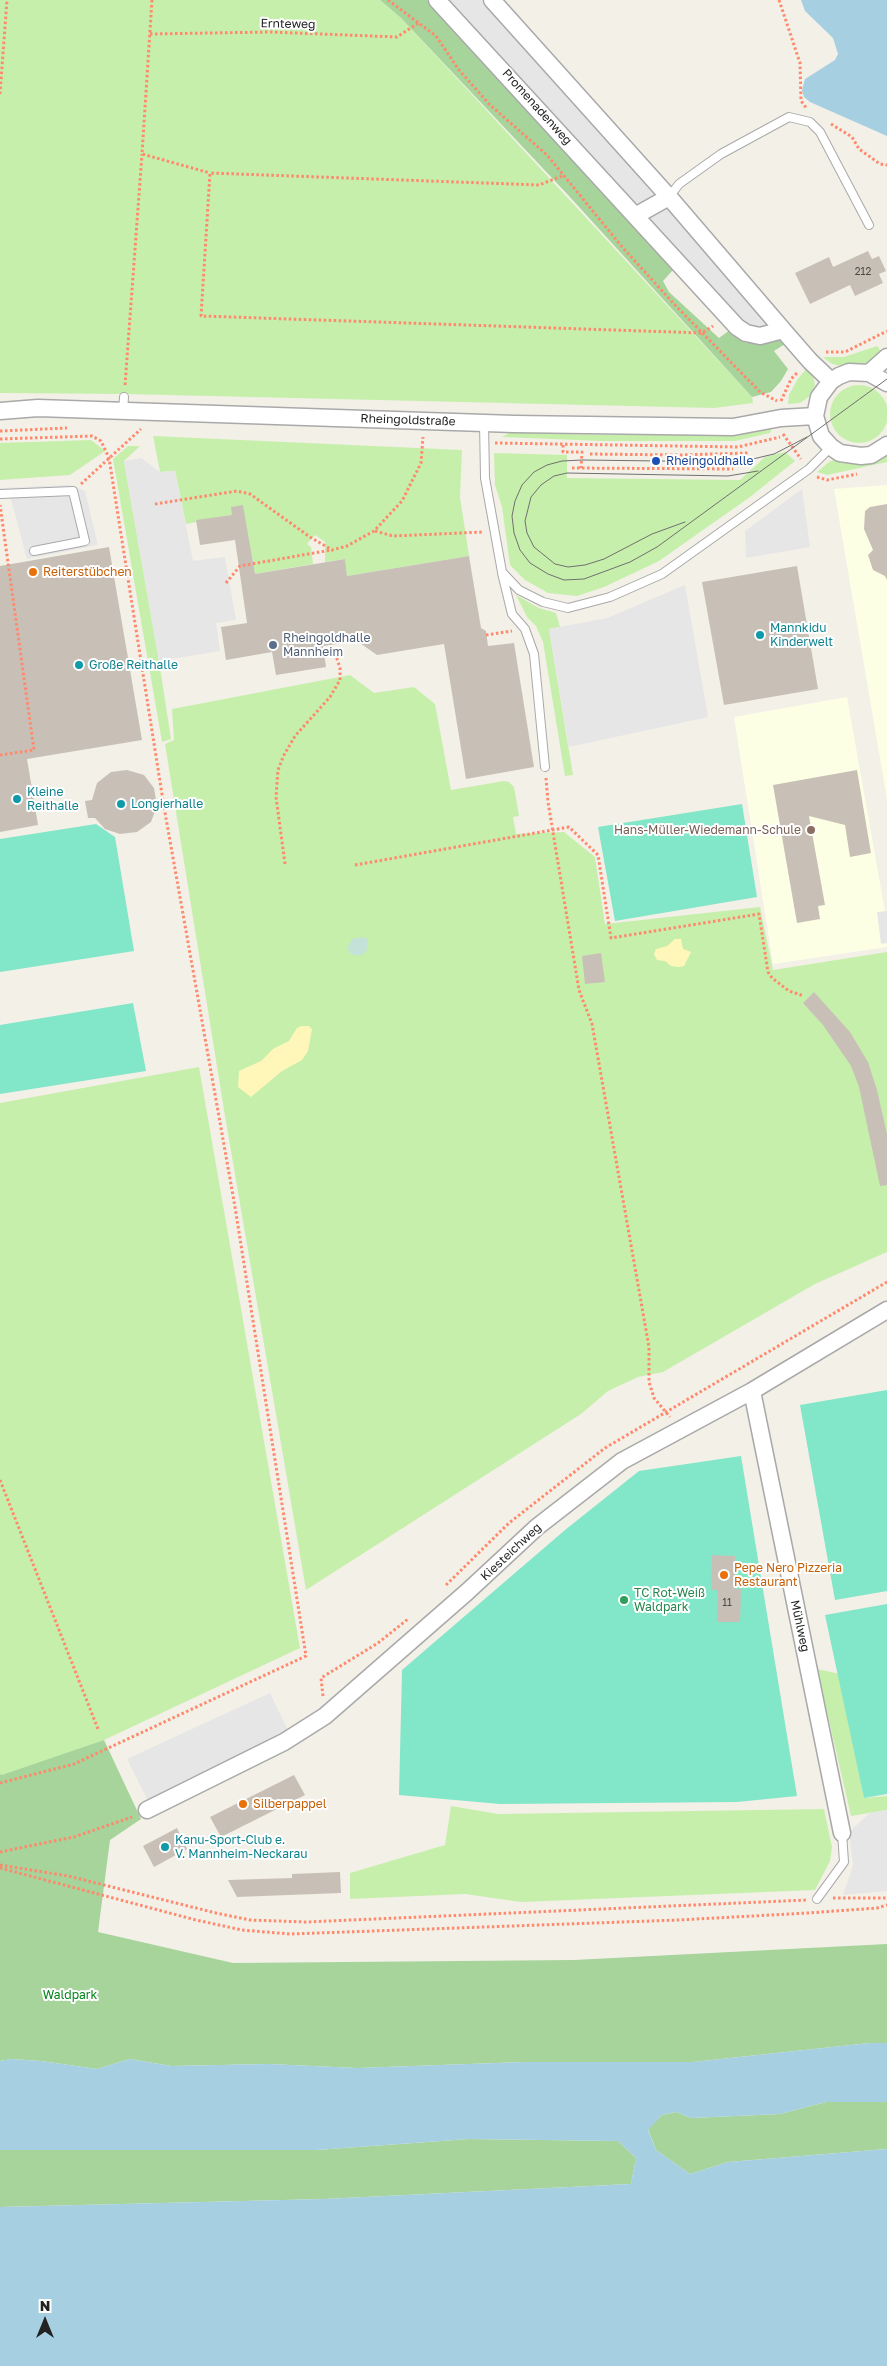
<!DOCTYPE html>
<html>
<head>
<meta charset="utf-8">
<style>
  body { margin:0 }
  #map { position:relative; width:887px; height:2366px; overflow:hidden; background:#f3f0e8; font-family:"Golos Text",sans-serif }
  canvas { display:block }
  .north { position:absolute; left:20px; top:2296px; width:50px; height:50px; -webkit-text-stroke:4px #fff; paint-order:stroke; rotate:0deg; font-size:14px; font-weight:700; line-height:20px; text-align:center; color:#222 }
  .north::after { content:''; display:block; margin:auto; width:18px; height:22px; background:#222; clip-path:polygon(50% 0,100% 100%,50% 72%,0 100%) }
</style>
</head>
<body>
<div id="map">
<canvas width="887" height="2366"></canvas>
<div class="north">N</div>
</div>
<script>
const ctx = document.querySelector('canvas').getContext('2d');
ctx.lineJoin = 'round';
function paint(path, color) {
  ctx.fillStyle = color;
  ctx.fill(path, 'evenodd');
}
function poly(rows) {
  const path = new Path2D();
  for (const r of rows) {
    if (r.length === 3) {
      path.moveTo(r[0] + r[2], r[1]);
      path.arc(r[0], r[1], r[2], 0, 2 * Math.PI);
      continue;
    }
    path.moveTo(r[0], r[1]);
    for (let i = 2; i < r.length; i += 2) path.lineTo(r[i], r[i + 1]);
  }
  return path;
}
function trace(path, color, width, dash) {
  ctx.strokeStyle = color;
  ctx.lineWidth = width;
  ctx.lineCap = dash ? 'butt' : 'round';
  ctx.setLineDash(dash || []);
  ctx.stroke(path);
}
function label(font, color, halo, rows, align = 'center') {
  ctx.font = font + ' "Golos Text",sans-serif';
  ctx.lineWidth = 4;
  ctx.setLineDash([]);
  ctx.textBaseline = 'middle';
  ctx.strokeStyle = halo;
  ctx.fillStyle = color;
  for (const [text, x, y, turn = 0] of rows) {
    ctx.save();
    ctx.translate(x, y);
    ctx.rotate((+turn || 0) * Math.PI / 180);
    ctx.textAlign = isNaN(turn) ? turn : align;
    if (halo) ctx.strokeText(text, 0, 0);
    ctx.fillText(text, 0, 0);
    ctx.restore();
  }
}
const education = poly([
  [887,485,887,799,834,489],
  [847,697,887,923,887,947,773,964,734,717]
]);
const grass = poly([
  [0,0,380,0,401,18,752,397,753,403,714,408,124,394,0,393],
  [877,346,883,353,873,362,863,365,845,367,832,364,823,357,844,357],
  [806,369,813,376,815,385,810,396,800,403,788,404,789,395,797,380],
  [859,414,29],
  [773,426,770,433,735,441,602,441,502,437,511,432,600,435,735,434],
  [153,436,462,450,460,497,469,556,347,576,345,559,325,562,325,542,315,535,307,544,311,547,313,564,255,574,244,513,186,524,175,471,160,472],
  [91,440,105,451,70,475,0,480,0,443],
  [128,446,140,446,124,461,159,661,171,739,162,742,113,459],
  [785,452,795,461,750,497,659,561,604,587,577,596,548,593,525,580,510,565,502,507,495,485,494,453,567,455,567,478,740,480,765,457],
  [887,454,887,462,827,475,817,472,829,462,838,458,852,463,864,462],
  [516,595,539,608,556,613,560,627,549,629,573,775,565,776,543,642,536,626,527,617],
  [350,675,374,693,414,687,435,704,451,790,504,781,509,782,514,787,519,816,513,817,516,834,564,832,595,857,605,924,760,907,773,970,887,952,887,1252,815,1284,663,1372,638,1377,608,1391,581,1414,306,1590,224,1110,165,744,174,740,172,709],
  [199,1067,300,1648,104,1740,2,1776,0,1774,0,1103],
  [817,1669,840,1674,864,1798,887,1796,887,1810,851,1816],
  [451,1806,498,1814,824,1809,832,1847,830,1861,815,1890,521,1902,465,1894,350,1899,350,1873,445,1845]
]);
const forest = poly([
  [380,0,427,0,451,23,646,238,673,270,663,281,669,292,719,338,730,330,746,343,762,343,779,337,785,344,774,351,788,369,781,381,771,392,752,397,569,196,401,18],
  [104,1740,141,1819,110,1840,98,1932,233,1963,574,1960,887,1944,887,2043,870,2043,693,2062,524,2062,357,2068,269,2064,171,2066,130,2059,97,2069,41,2061,11,2059,0,2061,0,1774,2,1775],
  [826,2102,887,2102,887,2149,728,2162,690,2174,656,2150,648,2129,662,2115,676,2112,691,2118,780,2114],
  [469,2139,618,2141,636,2158,631,2184,324,2199,0,2207,0,2150,316,2150]
]);
const wetland = poly([
  [362,937,367,939,368,943,366,952,359,956,351,954,347,949,352,939]
]);
const sand = poly([
  [675,939,681,939,683,949,691,952,684,966,679,967,671,966,665,961,657,960,654,954,656,949,667,946],
  [301,1026,309,1026,312,1029,308,1051,302,1060,282,1071,251,1097,238,1087,239,1071,261,1061,273,1049,289,1041,297,1028]
]);
const pitch = poly([
  [742,804,757,897,615,921,598,827],
  [96,824,115,837,134,951,0,972,0,839],
  [133,1003,146,1071,0,1094,0,1025],
  [887,1390,887,1591,835,1600,800,1405],
  [741,1456,797,1796,737,1802,500,1804,399,1795,402,1670,565,1530,639,1471],
  [887,1604,887,1794,864,1798,825,1615]
]);
const parking = poly([
  [444,0,481,0,668,202,776,327,769,330,748,328],
  [141,458,160,472,175,471,193,561,225,557,236,620,216,623,220,651,159,661,124,461],
  [69,485,85,491,98,545,27,559,11,499,0,499,0,488],
  [802,489,810,547,746,558,745,531],
  [685,585,708,717,569,747,549,629,607,618],
  [887,911,887,943,881,944,877,912],
  [270,1693,295,1745,152,1809,127,1759],
  [887,1810,887,1891,843,1895,853,1865,849,1832,870,1813]
]);
const water = poly([
  [801,0,887,0,887,136,810,102,804,97,802,90,805,79,835,60,838,54,833,38,805,11],
  [870,2043,887,2043,887,2102,826,2102,780,2114,691,2118,676,2112,662,2115,648,2130,656,2150,690,2174,728,2162,887,2149,887,2366,0,2366,0,2207,324,2199,631,2184,636,2158,618,2141,469,2139,316,2150,0,2150,0,2061,11,2059,41,2061,97,2069,130,2059,171,2066,269,2064,357,2068,524,2062,693,2062]
]);
const building = poly([
  [868,251,872,259,879,256,886,271,879,274,883,283,855,296,850,285,810,304,795,273,829,257,833,267],
  [887,504,887,580,885,576,873,570,868,555,873,550,864,529,865,511,870,507],
  [243,505,255,574,345,559,347,576,469,556,481,628,486,631,488,646,514,643,534,767,466,779,444,644,377,655,357,641,323,646,326,667,276,675,272,652,226,660,221,627,247,623,235,540,200,545,196,520,232,515,231,507],
  [109,547,142,740,27,759,38,825,0,832,0,566],
  [797,566,818,689,724,705,702,582],
  [127,770,144,775,154,788,157,806,151,822,137,832,120,834,105,829,95,818,88,818,85,801,92,800,97,783,111,772],
  [857,770,871,853,850,857,845,825,809,816,825,905,818,906,820,919,797,923,773,785],
  [601,953,605,982,585,984,582,956],
  [814,992,850,1032,868,1062,877,1090,887,1134,887,1185,880,1186,859,1087,851,1066,823,1025,803,1003],
  [712,1555,735,1556,735,1589,741,1589,740,1622,717,1622,718,1590,711,1590],
  [294,1775,305,1795,221,1837,210,1817],
  [177,1828,187,1849,154,1867,143,1846],
  [340,1872,341,1893,237,1897,228,1880,292,1878,292,1874]
]);
const path = poly([
  [152,0,142,154,210,173],
  [388,0,436,36,459,70,490,105,547,155,623,248,675,305,760,392,777,401],
  [779,0,800,63,801,101,807,109],
  [150,34,270,32,397,37,420,22],
  [0,94,7,0],
  [831,124,852,137,859,149,880,164,887,165],
  [562,176,539,185,210,173,201,316,702,333,713,326],
  [826,352,845,352,887,331],
  [125,385,142,154],
  [781,401,791,379,798,372],
  [0,431,67,428],
  [783,434,801,459],
  [0,439,92,436,101,441,109,458,164,807,235,1207,306,1656,74,1764,0,1783],
  [495,443,738,447,780,437],
  [563,445,563,452,582,452,581,468],
  [590,454,680,455,748,453],
  [572,468,733,469],
  [817,477,827,480,857,474],
  [81,484,141,429],
  [155,504,237,491,250,494,310,537,332,550,347,546,374,531,402,501,421,463,423,437],
  [375,531,393,536,483,532],
  [226,583,240,566,331,550],
  [486,635,512,631],
  [0,755,34,750,0,505],
  [546,778,548,802,579,990,592,1024,649,1347,649,1382,654,1398,670,1417],
  [285,864,276,797,278,770,284,755,295,736,330,697,340,680,340,668,336,656,328,649],
  [355,865,569,827,598,855,611,938,759,914,768,972,772,978,789,991,804,996],
  [0,1480,98,1729],
  [446,1585,509,1523,605,1448,887,1282],
  [323,1696,321,1678,378,1643,408,1619],
  [0,1852,74,1837,132,1817],
  [0,1865,68,1876,216,1913,250,1920,306,1922,807,1900],
  [0,1868,196,1920,242,1930,290,1934,678,1920,808,1913,877,1908,887,1905],
  [833,1898,887,1898]
]);
const service = poly([
  [669,197,679,184,721,154,789,117,810,122,820,132,869,225],
  [123,412,124,397],
  [484,423,485,478,502,572,519,590,543,602,568,608,610,597,662,574,809,469,831,447],
  [0,494,73,491,85,541,34,551],
  [502,573,512,614,525,629,534,654,545,767],
  [817,1899,844,1862,842,1833]
]);
const minor = poly([
  [437,0,737,327,746,333,760,336,783,330,810,361,831,381],
  [492,0,669,197,783,330],
  [635,216,669,197],
  [869,373,887,357],
  [887,383,869,373,849,372,839,376,831,381,819,397,815,416,821,436,831,447,840,453,861,456,871,455,887,445],
  [0,411,38,408,514,424,733,427,781,418,815,416],
  [752,1391,842,1833],
  [147,1810,284,1742,325,1716,467,1592,537,1527,622,1461,752,1391,887,1310]
]);
const tram = poly([
  [807,437,774,454,740,462,582,460,562,461,547,465,534,472,522,485,515,501,512,516,514,533,520,550,530,563,548,574,564,580,584,579,630,562,657,547,887,379],
  [685,522,652,534,604,559,585,565,568,567,555,564,534,547,527,533,525,521,531,497,541,485,554,476,567,473,728,476,758,471]
]);
const markers = [
  [656,461,5,"#1a4fb4"],
  [33,572,5,"#e8710a"],
  [760,635,5,"#0f9aa8"],
  [273,645,5,"#5c6f8a"],
  [79,665,5,"#0f9aa8"],
  [17,799,5,"#0f9aa8"],
  [121,804,5,"#0f9aa8"],
  [811,830,5,"#8d6e63"],
  [724,1575,5,"#e8710a"],
  [624,1600,5,"#2e9e5b"],
  [243,1804,5,"#e8710a"],
  [165,1847,5,"#0f9aa8"]
];
const numberNames = [
  ["212",863,272],
  ["11",727,1603]
];
const streetNames = [
  ["Ernteweg",288,24,1],
  ["Promenadenweg",537,107,48],
  ["Rheingoldstraße",408,420,2],
  ["Kiesteichweg",511,1552,-43],
  ["Mühlweg",800,1626,78]
];
const transitNames = [
  ["Rheingoldhalle",666,461]
];
const foodNames = [
  ["Reiterstübchen",43,572],
  ["Pepe Nero Pizzeria",734,1568],
  ["Restaurant",734,1582],
  ["Silberpappel",253,1804]
];
const cultureNames = [
  ["Mannkidu",770,628],
  ["Kinderwelt",770,642],
  ["Große Reithalle",89,665],
  ["Kleine",27,792],
  ["Reithalle",27,806],
  ["Longierhalle",131,804],
  ["Kanu-Sport-Club e.",175,1840],
  ["V. Mannheim-Neckarau",175,1854]
];
const serviceNames = [
  ["Rheingoldhalle",283,638],
  ["Mannheim",283,652]
];
const educationNames = [
  ["Hans-Müller-Wiedemann-Schule",801,830]
];
const leisureNames = [
  ["TC Rot-Weiß",634,1593],
  ["Waldpark",634,1607]
];
const parkNames = [
  ["Waldpark",70,1995]
];
paint(education, '#fdffe5');
paint(grass, '#c7efac');
paint(forest, '#a6d49b');
paint(wetland, '#c4e2d7');
paint(sand, '#fff7ba');
paint(pitch, '#82e6c8');
paint(parking, '#e6e6e6');
paint(water, '#a7cfe2');
paint(building, '#c8c0b7');
trace(service, '#a9a9a9', 10);
trace(minor, '#a9a9a9', 19);
trace(path, '#ff896d', 3, [2.5, 2.5]);
trace(service, '#fff', 8);
trace(minor, '#fff', 16);
trace(tram, '#707070', 1);
for (const [x, y, r, color] of markers) {
  const dot = new Path2D();
  dot.arc(x, y, r, 0, 2 * Math.PI);
  ctx.fillStyle = color;
  ctx.fill(dot);
  trace(dot, '#fff', 2);
}
label('10px', '#4c4a47', null, numberNames);
label('12px', '#222', '#fff', streetNames);
label('12px', '#164399', '#fff', transitNames, 'left');
label('12px', '#c56008', '#fff', foodNames, 'left');
label('12px', '#0d838f', '#fff', cultureNames, 'left');
label('12px', '#4e5e75', '#fff', serviceNames, 'left');
label('12px', '#785e54', '#fff', educationNames, 'right');
label('12px', '#27864d', '#fff', leisureNames, 'left');
label('12px', '#05861b', '#fff', parkNames);
</script>
</body>
</html>
